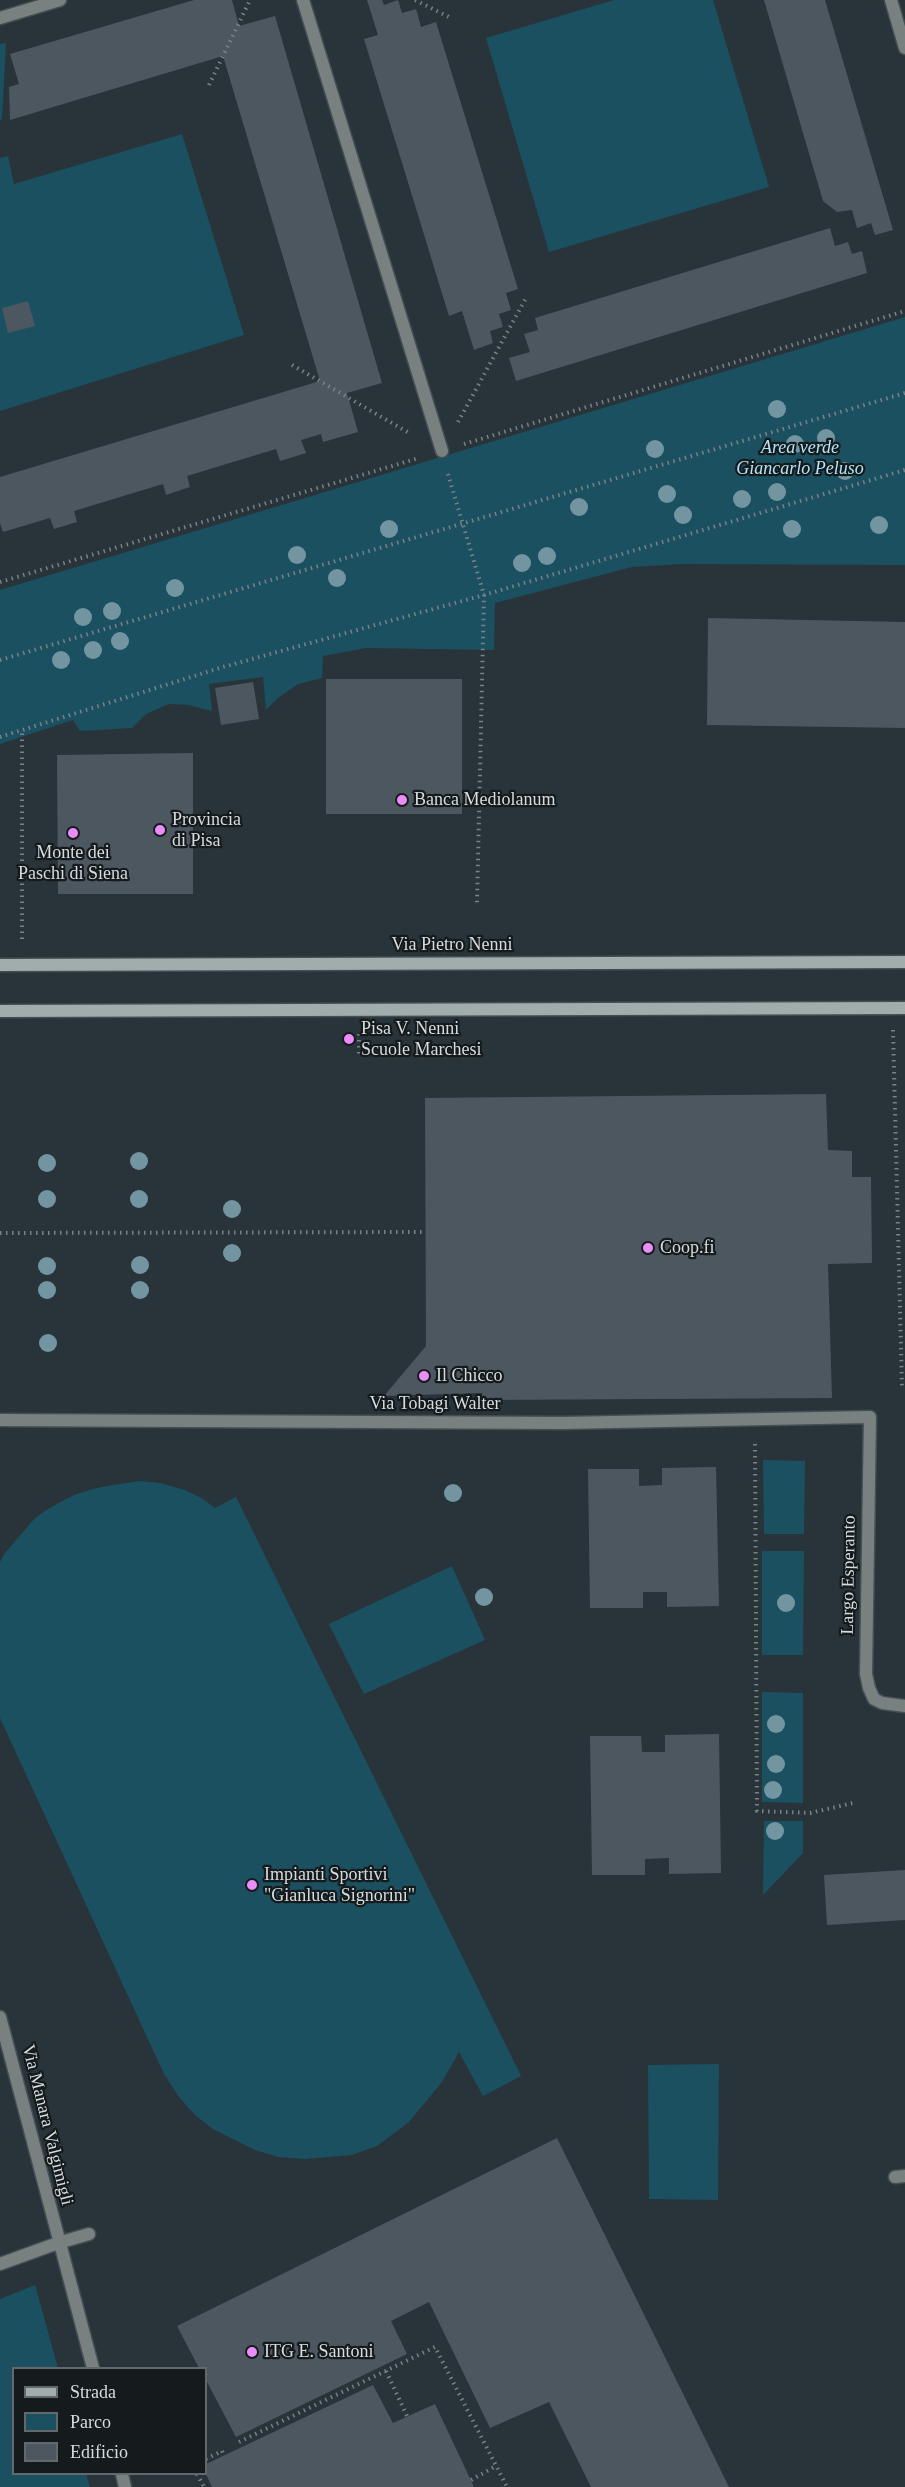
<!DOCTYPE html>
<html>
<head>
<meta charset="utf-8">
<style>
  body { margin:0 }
  #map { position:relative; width:905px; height:2487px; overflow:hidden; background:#283439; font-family:"Times New Roman",serif }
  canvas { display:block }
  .legend { position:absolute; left:12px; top:2367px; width:195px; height:108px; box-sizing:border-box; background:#151b1d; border:2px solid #62686b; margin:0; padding:8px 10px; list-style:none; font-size:18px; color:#d5dcdf }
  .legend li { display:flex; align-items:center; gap:12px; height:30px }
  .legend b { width:30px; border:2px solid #62686b }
</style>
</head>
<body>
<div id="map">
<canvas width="905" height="2487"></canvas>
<ul class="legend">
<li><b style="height:8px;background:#a1acad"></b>Strada</li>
<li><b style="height:16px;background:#1b5061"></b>Parco</li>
<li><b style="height:16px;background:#4d575f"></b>Edificio</li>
</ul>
</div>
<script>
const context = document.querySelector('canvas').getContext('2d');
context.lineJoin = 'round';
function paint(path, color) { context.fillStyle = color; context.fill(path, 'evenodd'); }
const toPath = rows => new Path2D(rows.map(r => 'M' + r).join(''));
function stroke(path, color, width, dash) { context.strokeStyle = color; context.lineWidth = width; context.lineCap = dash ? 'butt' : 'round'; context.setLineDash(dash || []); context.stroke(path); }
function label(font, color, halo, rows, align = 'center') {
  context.font = font + ' "Times New Roman",serif'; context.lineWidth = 4.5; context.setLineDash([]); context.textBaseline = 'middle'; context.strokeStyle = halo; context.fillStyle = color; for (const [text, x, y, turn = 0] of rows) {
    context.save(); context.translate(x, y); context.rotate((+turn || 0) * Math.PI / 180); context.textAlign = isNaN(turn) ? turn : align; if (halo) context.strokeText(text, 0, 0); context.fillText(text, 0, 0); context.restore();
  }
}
paint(toPath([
  [614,0,713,0,769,187,549,252,486,38],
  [6,43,2,119,0,120,0,44],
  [182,134,244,335,0,411,0,158,8,156,14,184],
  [905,317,905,565,682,564,632,567,495,603,494,650,366,648,323,656,322,678,298,684,279,697,266,710,263,677,209,684,212,711,188,705,169,704,146,714,132,728,80,731,73,720,0,744,0,590],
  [763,1460,805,1461,804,1534,764,1534],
  [139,1481,160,1483,185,1490,203,1499,215,1508,236,1497,521,2076,483,2096,459,2052,442,2082,409,2122,377,2146,352,2155,305,2159,278,2157,255,2150,213,2129,195,2115,179,2097,164,2074,0,1718,0,1562,5,1553,35,1518,51,1507,74,1495,96,1488],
  [762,1551,804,1551,803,1655,762,1655],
  [452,1566,485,1640,364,1694,329,1624],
  [762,1692,803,1693,803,1803,762,1802],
  [764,1821,803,1821,803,1853,763,1895],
  [719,2064,718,2200,649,2199,648,2065],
  [35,2285,58,2368,14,2368,14,2474,86,2474,90,2487,0,2487,0,2299]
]), '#1b5061');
paint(toPath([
  [194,0,232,0,239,26,275,16,382,383,347,393,358,432,323,442,321,434,301,440,306,453,280,461,276,449,187,476,190,487,166,495,163,484,74,511,77,522,54,529,50,518,3,532,0,523,0,477,320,381,223,56,10,120,9,87,19,84,10,54],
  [367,0,382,0,384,5,398,0,402,13,416,9,421,27,436,22,518,289,506,293,511,310,499,314,503,327,490,331,493,343,474,350,462,311,449,316,364,39,378,35],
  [764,0,825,0,893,230,875,235,871,223,857,228,852,210,837,212,823,201],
  [830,228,835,246,848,242,852,254,862,251,867,273,516,381,509,358,530,352,524,334,538,330,535,318],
  [28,301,35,326,8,333,2,308],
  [708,618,905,622,905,728,707,725],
  [326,679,462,679,462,814,326,814],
  [253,682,259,719,221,725,215,688],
  [193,753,193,894,58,894,57,755],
  [826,1094,828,1150,852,1151,852,1177,871,1177,872,1263,828,1264,832,1398,482,1400,482,1393,384,1396,426,1346,425,1098],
  [716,1467,719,1606,667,1607,667,1592,643,1592,643,1608,590,1608,588,1469,639,1469,639,1486,662,1485,662,1468],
  [719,1734,721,1873,669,1874,669,1858,645,1859,645,1875,592,1875,590,1736,641,1736,642,1752,665,1752,665,1735],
  [905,1870,905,1920,827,1925,824,1875],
  [557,2138,729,2487,591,2487,549,2402,490,2428,429,2302,391,2321,407,2354,236,2437,206,2380,206,2368,199,2368,177,2326],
  [373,2385,393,2423,435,2404,474,2487,212,2487,206,2474,206,2464]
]), '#4d575f');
const lane = toPath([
  [303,0,442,451],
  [0,18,60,0],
  [895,2177,905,2176],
  [58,2243,89,2234]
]);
const street = toPath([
  [891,0,905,48],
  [0,1420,562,1423,870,1417,866,1674,869,1688,874,1699,882,1703,905,1706],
  [0,2017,93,2368],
  [0,2264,58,2243],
  [122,2474,125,2487]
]);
const secondary = toPath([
  [0,965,905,962],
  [0,1011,905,1008]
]);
stroke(lane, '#444f54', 15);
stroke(street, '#444f54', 15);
stroke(secondary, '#444f54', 15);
stroke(toPath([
  [415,0,449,17],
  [209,85,250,0],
  [292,365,411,434],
  [458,422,526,298],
  [464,444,905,311],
  [448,474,484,595,477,903],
  [0,582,419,458],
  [0,660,905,393],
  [0,737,223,667,484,595,905,470],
  [22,939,22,730],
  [893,1030,902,1387],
  [359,1034,359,1056],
  [0,1233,424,1232],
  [755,1444,757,1811,810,1813,853,1803],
  [386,2371,407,2416],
  [239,2442,435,2347,507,2487],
  [206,2459,222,2451,224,2456],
  [197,2474,204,2487],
  [471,2480,496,2466]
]), '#798286', 4, [1.5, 4.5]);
stroke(lane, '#798080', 12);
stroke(street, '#798080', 12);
stroke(secondary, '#a1acad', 12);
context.fillStyle = '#7395a2';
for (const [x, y] of [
  [777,409],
  [826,438],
  [795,444],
  [655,449],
  [845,471],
  [777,492],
  [667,494],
  [742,499],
  [579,507],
  [683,515],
  [879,525],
  [389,529],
  [792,529],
  [297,555],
  [547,556],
  [522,563],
  [337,578],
  [175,588],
  [112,611],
  [83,617],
  [120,641],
  [93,650],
  [61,660],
  [139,1161],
  [47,1163],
  [47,1199],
  [139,1199],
  [232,1209],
  [232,1253],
  [140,1265],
  [47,1266],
  [47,1290],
  [140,1290],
  [48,1343],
  [453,1493],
  [484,1597],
  [786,1603],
  [776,1724],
  [776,1764],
  [773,1790],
  [775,1831]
]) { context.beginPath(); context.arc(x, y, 9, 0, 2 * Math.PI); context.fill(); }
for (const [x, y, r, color] of [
  [402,800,6,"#ec8cfa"],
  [160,830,6,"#ec8cfa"],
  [73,833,6,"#ec8cfa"],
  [349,1039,6,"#ec8cfa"],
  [648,1248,6,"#ec8cfa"],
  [424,1376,6,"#ec8cfa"],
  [252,1885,6,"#ec8cfa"],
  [252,2352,6,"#ec8cfa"]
]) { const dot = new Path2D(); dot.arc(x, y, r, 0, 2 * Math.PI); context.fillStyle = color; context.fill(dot); stroke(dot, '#151b1d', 2); }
label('italic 18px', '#b1e4f8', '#151b1d', [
  ["Area verde",800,448],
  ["Giancarlo Peluso",800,469]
]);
label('18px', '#d5dcdf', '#151b1d', [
  ["Banca Mediolanum",414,800],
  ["Provincia",172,820],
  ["di Pisa",172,841],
  ["Monte dei",73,853,"center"],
  ["Paschi di Siena",73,874,"center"],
  ["Pisa V. Nenni",361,1029],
  ["Scuole Marchesi",361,1050],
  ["Coop.fi",660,1248],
  ["Il Chicco",436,1376],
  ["Impianti Sportivi",264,1875],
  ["\"Gianluca Signorini\"",264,1896],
  ["ITG E. Santoni",264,2352]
], 'left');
label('18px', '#d5dcdf', '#151b1d', [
  ["Via Pietro Nenni",452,945],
  ["Via Tobagi Walter",435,1404],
  ["Largo Esperanto",849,1575,-89],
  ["Via Manara Valgimigli",47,2125,76]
]);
</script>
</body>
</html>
